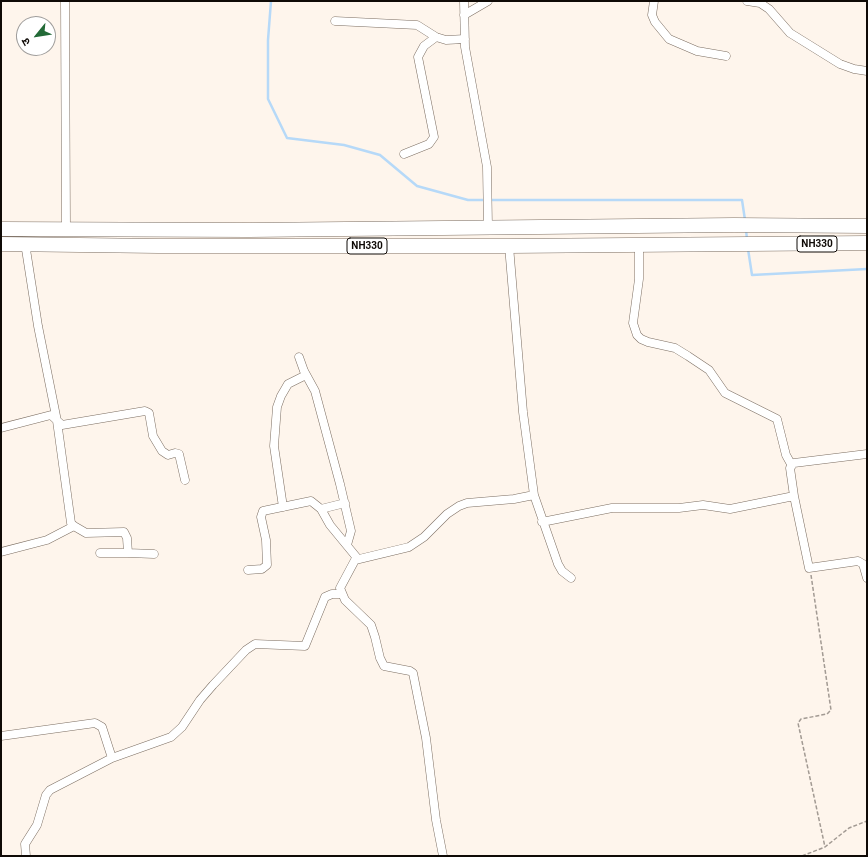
<!DOCTYPE html>
<html>
<head>
<meta charset="utf-8">
<style>
  body { margin:0 }
  #map { position:relative; width:868px; height:857px; overflow:hidden; background:#fef5ec; font-family:Roboto,"Noto Sans Devanagari",sans-serif }
  canvas { display:block }
  .frame { position:absolute; inset:0; border:2px solid #0f0a06; pointer-events:none }
  .north { position:absolute; left:16px; top:16px; width:40px; height:40px; box-sizing:border-box; background:#fff; border:1px solid #9f9d9b; border-radius:50%; rotate:240deg; font-size:11px; font-weight:700; line-height:16px; text-align:center; color:#0f0a06 }
  .north::after { content:''; display:block; margin:auto; width:14px; height:18px; background:#236a37; clip-path:polygon(50% 0,100% 100%,50% 72%,0 100%) }
</style>
</head>
<body>
<div id="map">
<canvas width="868" height="857"></canvas>
<div class="frame"></div>
<div class="north">उ</div>
</div>
<script>
const context = document.querySelector('canvas').getContext('2d');
context.lineJoin = 'round';
const toPath = rows => new Path2D(rows.map(r => 'M' + r).join(''));
function stroke(path, color, width, dash) { context.strokeStyle = color; context.lineWidth = width; context.lineCap = dash ? 'butt' : 'round'; context.setLineDash(dash || []); context.stroke(path); }
function label(font, color, halo, rows, align = 'center') {
  context.font = font + ' Roboto,sans-serif'; context.lineWidth = 3; context.setLineDash([]); context.textBaseline = 'middle'; context.strokeStyle = halo; context.fillStyle = color; for (const [text, x, y, turn = 0] of rows) {
    context.save(); context.translate(x, y); context.rotate((+turn || 0) * Math.PI / 180); context.textAlign = isNaN(turn) ? turn : align; if (halo) context.strokeText(text, 0, 0); context.fillText(text, 0, 0); context.restore();
  }
}
stroke(toPath([
  [271,1,268,40,268,99,287,138,344,145,380,155,417,186,468,200,742,200,745,220],
  [746,229,747,240],
  [748,249,752,275,867,269]
]), '#b6d9f8', 2.5);
const minor = toPath([
  [65,1,66,229],
  [464,1,465,47,487,167,488,227],
  [654,1,652,15,655,22,669,39,697,51,726,56],
  [747,1,760,3,769,9,790,33,840,64,854,69,867,71],
  [464,15,488,1],
  [335,21,417,25,436,37,446,40,465,39],
  [404,154,429,144,434,137,418,57,424,46,436,37],
  [25,243,38,326,57,421,71,523,74,526,86,533,124,532,127,538,128,553,154,554],
  [509,246,523,412,534,495,558,564,562,571,571,578],
  [639,246,639,279,633,323,637,335,641,339,648,342,675,348,688,356,709,370,725,393,777,419,786,455,791,464],
  [299,357,304,371,315,391,340,484,351,531,347,545],
  [1,428,51,415,62,425,145,411,149,413,153,436,162,451,168,455,175,453,179,454,185,480],
  [794,496,790,468,794,463,867,454],
  [283,507,274,446,277,407,281,396,288,384,306,375],
  [321,509,330,525,358,559],
  [542,522,612,508,679,508,703,505,730,509,794,496,809,568,858,561,863,564,867,578],
  [1,552,47,540,74,526],
  [100,553,128,553],
  [248,570,262,569,267,565,266,540,261,517,263,511,311,501,321,509,345,503],
  [1,736,95,723,102,727,112,758],
  [26,856,25,844,37,825,46,795,50,790,112,758,171,737,182,727,200,700,213,685,246,650,255,644,305,646,325,597,332,594,341,594],
  [443,856,436,820,426,738,413,673,410,671,384,666,380,658,375,637,371,625,345,600,340,588,355,560,409,547,424,537,447,514,459,506,467,503,514,499,534,495]
]);
const trunk = toPath([
  [1,229,249,230,734,225,867,226],
  [1,244,158,246,509,246,867,243]
]);
stroke(minor, '#7c6e62', 9);
stroke(trunk, '#7c6e62', 15);
stroke(toPath([
  [811,575,831,710,827,714,801,719,798,723,825,847],
  [802,856,825,847,849,828,867,821]
]), '#a29a93', 1.5, [4, 2]);
stroke(minor, '#fff', 8);
stroke(trunk, '#fff', 14);
for (const [x, y, w] of [
  [817,244,40],
  [367,246,40]
]) { const box = new Path2D(); box.roundRect(x - w / 2, y - 8, w, 16, 3); context.fillStyle = '#fff'; context.fill(box); stroke(box, '#0f0a06', 1); }
label('bold 10px', '#0f0a06', null, [
  ["NH330",817,244],
  ["NH330",367,246]
]);
</script>
</body>
</html>
